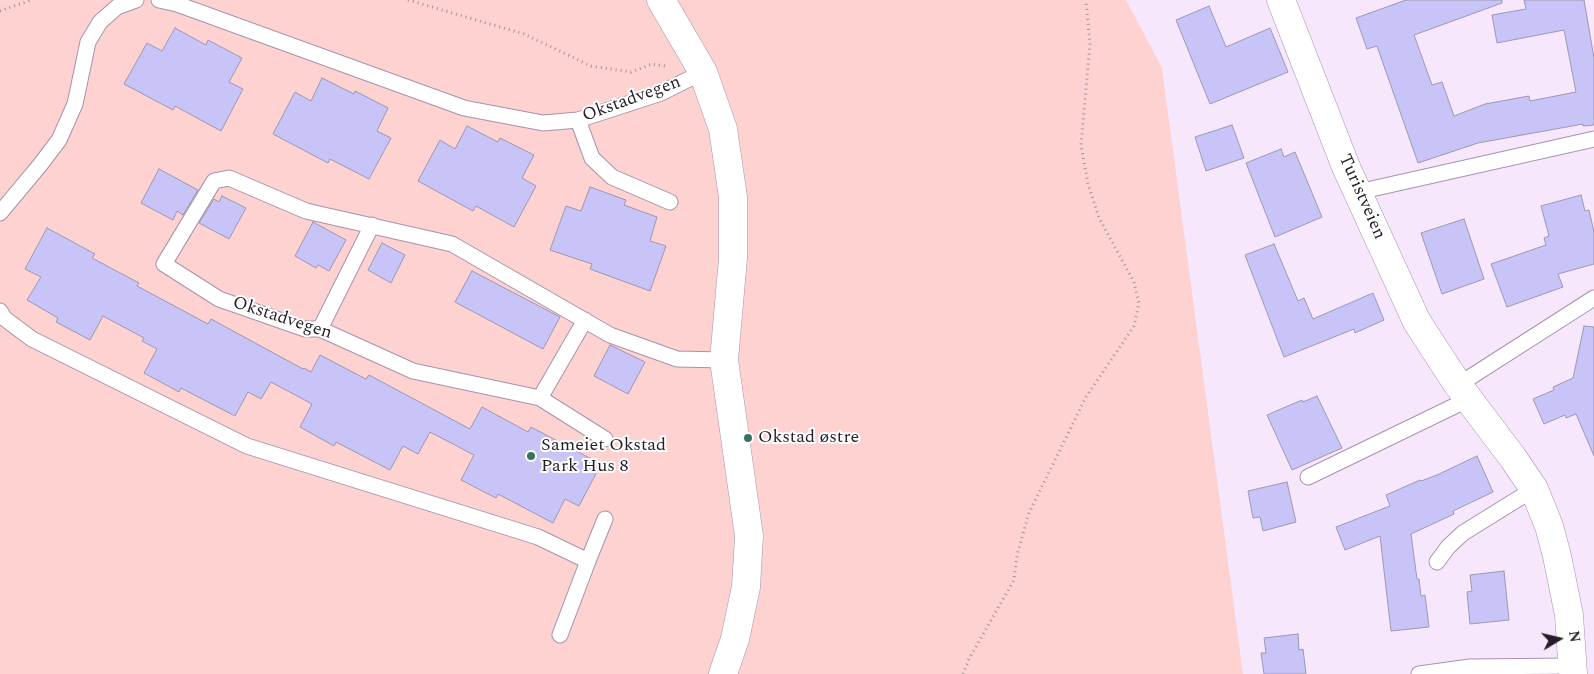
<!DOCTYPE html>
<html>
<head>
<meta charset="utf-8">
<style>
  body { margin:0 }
  #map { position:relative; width:1594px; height:674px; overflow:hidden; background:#f7e7fc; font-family:Spectral,serif }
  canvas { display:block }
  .north { position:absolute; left:1534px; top:614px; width:50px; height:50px; -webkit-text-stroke:4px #fff; paint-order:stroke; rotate:81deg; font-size:14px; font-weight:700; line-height:20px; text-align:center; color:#251e27 }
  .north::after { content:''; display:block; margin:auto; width:18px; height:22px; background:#251e27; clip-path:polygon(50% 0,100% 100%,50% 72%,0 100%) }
</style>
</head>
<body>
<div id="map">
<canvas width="1594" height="674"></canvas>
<div class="north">N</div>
</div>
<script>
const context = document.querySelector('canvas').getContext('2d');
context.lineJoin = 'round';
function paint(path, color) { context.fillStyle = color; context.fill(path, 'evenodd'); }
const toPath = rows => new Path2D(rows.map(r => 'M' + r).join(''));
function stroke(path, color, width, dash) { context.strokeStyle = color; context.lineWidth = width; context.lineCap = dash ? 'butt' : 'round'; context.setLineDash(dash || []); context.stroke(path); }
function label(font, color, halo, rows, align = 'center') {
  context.font = font + ' Spectral,serif'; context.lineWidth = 4; context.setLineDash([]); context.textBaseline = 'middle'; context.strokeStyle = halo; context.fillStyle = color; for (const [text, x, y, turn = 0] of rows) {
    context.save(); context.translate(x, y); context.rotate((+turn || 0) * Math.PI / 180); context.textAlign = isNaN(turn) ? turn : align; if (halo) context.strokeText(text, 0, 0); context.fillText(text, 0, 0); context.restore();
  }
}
paint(toPath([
  [0,0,1126,0,1162,68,1243,674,0,674]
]), '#fdd2d0');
const building = toPath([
  [1406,0,1502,0,1502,3,1414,35,1432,85,1442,82,1454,116,1485,104,1529,96,1530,101,1576,92,1564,30,1497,43,1492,15,1526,9,1524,0,1584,0,1594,58,1594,125,1583,126,1583,124,1478,143,1418,163,1377,46,1367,49,1356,18,1406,0],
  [1209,6,1226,47,1270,28,1288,72,1210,104,1176,20,1209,6],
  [175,28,206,45,208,40,242,58,229,82,243,89,221,131,175,106,173,110,124,84,147,43,162,51,175,28],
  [322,78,354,94,355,91,388,108,377,131,391,138,369,179,330,159,328,163,273,134,295,92,311,101,322,78],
  [1232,125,1244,158,1206,171,1195,137,1232,125],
  [467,126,498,142,500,138,534,155,522,178,536,186,514,227,476,206,473,211,418,181,440,140,455,149,467,126],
  [1281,149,1284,157,1295,152,1322,217,1275,237,1246,163,1281,149],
  [159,169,198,190,183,215,177,211,173,220,141,203,159,169],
  [590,187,626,200,624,205,657,217,650,241,666,246,650,291,590,269,592,264,550,250,566,206,581,211,590,187],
  [1581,195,1585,211,1589,210,1594,232,1594,264,1558,274,1563,287,1507,307,1491,264,1546,245,1544,238,1549,236,1541,206,1581,195],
  [222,196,246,208,229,239,199,223,214,199,219,202,222,196],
  [1464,219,1484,279,1442,294,1421,233,1464,219],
  [313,222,346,240,329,271,318,265,316,268,295,256,313,222],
  [47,228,95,254,92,258,139,283,137,286,208,324,211,319,303,369,304,368,311,372,320,355,366,379,369,375,470,429,482,407,528,432,531,427,601,464,579,506,565,499,553,523,498,494,496,498,461,480,474,455,430,432,418,454,403,446,390,470,336,442,334,446,300,427,312,404,271,382,261,399,248,392,235,416,181,388,179,392,144,373,157,349,142,341,144,338,103,316,90,340,56,322,58,318,27,300,41,277,25,269,47,228],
  [382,243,405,255,391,283,368,270,382,243],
  [1274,244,1298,301,1304,298,1313,319,1373,293,1384,320,1355,333,1354,329,1284,357,1245,255,1274,244],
  [472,271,560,317,543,349,455,302,472,271],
  [1584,326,1594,327,1594,456,1576,414,1566,418,1565,415,1544,424,1533,399,1554,390,1553,387,1573,378,1584,326],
  [610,345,645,362,628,394,594,376,610,345],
  [1317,396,1342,448,1292,470,1267,415,1302,400,1303,402,1317,396],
  [1477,456,1493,492,1453,511,1454,514,1411,534,1417,579,1419,579,1421,596,1425,595,1429,627,1391,631,1380,536,1345,550,1336,527,1390,506,1386,495,1420,480,1421,481,1437,475,1477,456],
  [1287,482,1296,522,1263,531,1260,517,1253,518,1248,491,1287,482],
  [1504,571,1509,620,1470,624,1467,592,1472,591,1470,575,1504,571],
  [1298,634,1299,650,1303,649,1306,674,1264,674,1261,653,1266,653,1264,638,1298,634]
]);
paint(building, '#c8c4f7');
stroke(building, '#9a98b5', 1);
const service = toPath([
  [159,0,177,4,464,108,543,123,578,120,661,93,703,72],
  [578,120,592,158,612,177,670,202],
  [1358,192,1594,139],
  [0,213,40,165,59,140,75,104,88,42,100,22,117,7,136,0],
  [0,311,4,318,32,339,247,446,538,537,588,561,560,635],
  [320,329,372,225],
  [1458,385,1594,298],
  [540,398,585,320],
  [605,439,540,398,413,371,320,329,305,329,219,299,164,264,214,181,229,178,306,211,452,244,610,335,677,359,724,360],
  [1308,477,1469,399],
  [588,561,605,519],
  [1437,562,1448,547,1463,533,1534,489],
  [1419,674,1470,667,1572,666]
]);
const minor = toPath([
  [1281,0,1346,167,1417,322,1458,385,1513,458,1534,489,1549,526,1557,556,1569,615,1573,674]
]);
const tertiary = toPath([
  [661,0,703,72,723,129,733,197,733,258,724,360,749,536,746,587,735,639,723,674]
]);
stroke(service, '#a693ab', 17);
stroke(minor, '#a693ab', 29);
stroke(tertiary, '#a693ab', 29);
stroke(toPath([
  [408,0,524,34,591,66,631,72,652,64,665,66],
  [0,11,31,0],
  [963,674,969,659,1014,580,1017,555,1029,513,1086,397,1134,326,1139,303,1134,282,1099,218,1088,184,1081,145,1090,44,1086,0]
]), '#a094a4', 3, [1, 4]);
stroke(service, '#fff', 15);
stroke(minor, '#fff', 28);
stroke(tertiary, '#fff', 28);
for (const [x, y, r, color] of [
  [748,438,5,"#39735d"],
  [531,456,5,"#39735d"]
]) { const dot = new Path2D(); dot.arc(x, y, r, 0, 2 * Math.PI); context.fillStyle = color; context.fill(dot); stroke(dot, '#fff', 2); }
label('18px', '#251e27', '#fff', [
  ["Okstadvegen",632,100,-20],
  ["Turistveien",1361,197,66],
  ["Okstadvegen",282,319,18]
]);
label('18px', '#251e27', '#fff', [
  ["Okstad østre",758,438],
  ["Sameiet Okstad",541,446],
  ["Park Hus 8",541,467]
], 'left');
</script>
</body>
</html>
